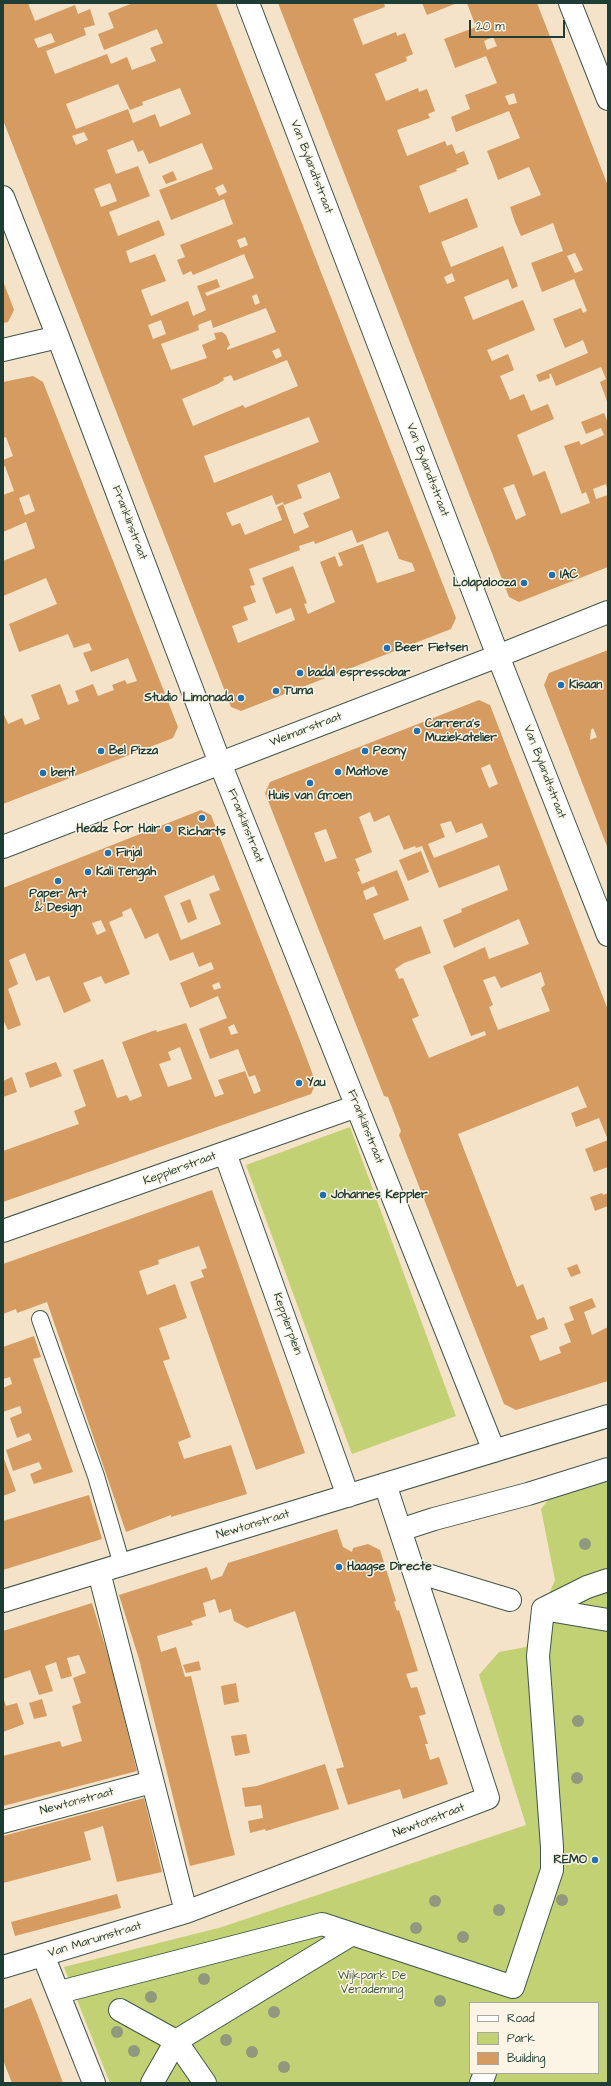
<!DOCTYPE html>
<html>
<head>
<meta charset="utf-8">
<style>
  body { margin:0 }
  #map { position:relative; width:611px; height:2086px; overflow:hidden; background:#f4e3c8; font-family:"Architects Daughter",sans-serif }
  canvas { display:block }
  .frame { position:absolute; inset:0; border:4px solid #1f3d34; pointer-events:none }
  .legend { position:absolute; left:469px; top:2002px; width:130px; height:72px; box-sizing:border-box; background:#fcf5e5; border:1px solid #a4ab9e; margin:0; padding:5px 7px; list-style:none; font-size:12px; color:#1f3d34 }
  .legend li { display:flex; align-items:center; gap:8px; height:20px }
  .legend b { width:20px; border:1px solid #a4ab9e }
  .scale { position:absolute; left:469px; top:20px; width:96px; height:18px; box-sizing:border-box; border:2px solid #1f3d34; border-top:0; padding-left:5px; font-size:12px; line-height:14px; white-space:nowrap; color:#1f3d34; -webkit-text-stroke:3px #fcf5e5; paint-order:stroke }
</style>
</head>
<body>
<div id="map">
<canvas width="611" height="2086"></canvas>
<div class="frame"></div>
<ul class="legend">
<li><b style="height:5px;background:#fff"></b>Road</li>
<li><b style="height:11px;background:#c1d173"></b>Park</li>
<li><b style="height:11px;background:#d59b61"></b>Building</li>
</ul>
<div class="scale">20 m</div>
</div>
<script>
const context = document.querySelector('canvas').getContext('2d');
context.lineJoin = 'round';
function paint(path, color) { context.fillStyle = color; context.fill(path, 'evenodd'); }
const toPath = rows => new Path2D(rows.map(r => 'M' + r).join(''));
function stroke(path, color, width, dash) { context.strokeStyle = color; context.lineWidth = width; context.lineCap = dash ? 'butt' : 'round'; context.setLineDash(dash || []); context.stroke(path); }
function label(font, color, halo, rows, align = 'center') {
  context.font = font + ' "Architects Daughter",sans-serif'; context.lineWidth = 3; context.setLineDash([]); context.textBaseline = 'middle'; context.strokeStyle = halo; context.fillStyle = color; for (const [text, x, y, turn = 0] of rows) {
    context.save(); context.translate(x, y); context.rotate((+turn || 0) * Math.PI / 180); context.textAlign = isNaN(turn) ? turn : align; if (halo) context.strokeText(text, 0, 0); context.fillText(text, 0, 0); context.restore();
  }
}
paint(toPath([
  [350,1127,456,1416,352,1454,246,1165],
  [608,1482,608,2083,110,2083,64,1967,222,1927,526,1825,479,1675,499,1652,526,1647,555,1580,541,1509,548,1500],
  [470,2003,598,2003,598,2073,470,2073]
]), '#c1d173');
paint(toPath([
  [3,3,28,3,35,21,75,5,78,14,90,9,95,25,84,28,86,35,46,51,55,74,107,54,111,64,127,57,132,70,156,61,150,48,163,43,157,29,104,50,98,34,114,28,108,13,133,3,216,3,456,618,451,629,241,711,231,707,3,120],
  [51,33,55,42,38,48,34,39],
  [118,84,130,110,143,105,142,102,180,88,191,114,160,127,155,114,133,123,128,109,76,129,66,104],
  [84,132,88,140,76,145,72,136],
  [133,140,138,152,143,150,149,164,202,143,213,169,159,190,166,207,171,220,224,199,233,224,180,245,185,257,177,260,183,275,191,271,193,275,244,254,254,278,207,296,205,293,220,287,217,279,197,286,206,310,193,316,188,301,151,316,141,290,166,281,155,254,130,263,126,251,165,235,159,220,118,236,109,212,150,196,138,166,116,174,107,150],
  [110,183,117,201,101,207,94,189],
  [223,184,227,192,219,196,215,188],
  [245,237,248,245,240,248,237,240],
  [257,294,260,303,255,305,252,296],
  [266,308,276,332,227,350,227,348,230,345,226,335,222,332,214,333,216,339,202,345,207,358,171,370,161,344,199,330,198,325,211,320,213,328],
  [161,320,166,334,153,339,148,325],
  [279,348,282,356,276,359,272,351],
  [287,360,298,386,245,408,243,405,193,426,182,399,218,384,224,380,223,378,231,375,234,381],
  [309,417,319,442,214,483,204,456],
  [330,472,340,498,303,513,309,527,294,534,283,504,277,507,282,520,245,535,240,523,232,526,226,513,272,495,276,505,283,502,284,505,302,498,297,485],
  [352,530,357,543,388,531,399,559,412,563,415,571,377,583,363,544,338,553,343,565,339,567,335,556,320,562,335,602,308,614,304,604,307,603,293,566,262,578,276,614,291,608,295,620,238,643,232,626,248,620,243,607,256,602,250,586,255,585,249,569,300,550,299,546,314,541,315,544],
  [278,3,384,3,385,7,353,19,363,45,396,32,397,36,405,33,413,54,406,57,407,61,375,74,386,101,418,88,419,92,427,89,435,111,428,114,430,118,397,130,407,156,445,141,447,146,452,144,456,154,464,151,469,164,456,169,457,171,419,186,429,213,467,198,478,227,441,242,451,267,503,246,518,286,512,289,508,279,464,297,473,320,523,300,535,330,487,350,492,361,508,354,514,370,500,376,510,400,524,394,531,411,548,404,554,419,517,435,533,476,545,471,561,514,590,503,586,492,582,494,564,446,579,441,581,445,604,435,601,428,586,434,581,422,604,413,608,423,608,492,606,484,593,489,596,499,608,495,608,567,519,602,509,597],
  [452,273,455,281,447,284,444,277],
  [514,484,526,515,516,520,503,488],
  [422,3,457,3,427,15],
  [467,3,537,3,608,186,608,404,600,382,606,379,601,367,556,386,551,374,549,374,550,378,539,382,536,375,588,353,583,340,565,348,553,319,581,308,583,313,587,311,574,279,542,292,531,263,563,251,553,223,521,236,515,222,510,207,541,195,529,167,498,180,493,166,487,151,520,138,509,111,456,132,451,117,470,109,465,95,497,83,486,56,455,68,450,54,444,39,476,27],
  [493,37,497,46,487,50,484,41],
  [514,93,517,103,509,105,505,96],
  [575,253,583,270,575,273,567,256],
  [173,171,177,180,166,184,162,176],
  [3,281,14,310,8,322,3,323],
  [33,376,43,382,178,727,173,738,3,804,3,712,8,724,22,718,25,725,40,719,31,695,60,684,68,705,79,701,75,691,93,684,98,696,114,690,112,685,125,680,127,684,137,681,128,658,91,672,83,653,92,650,89,643,74,648,68,634,19,652,9,624,57,604,46,578,3,596,3,561,35,548,26,522,3,532,3,495,14,491,5,466,3,467,3,460,13,456,6,437,3,438,3,382],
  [29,494,35,511,25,515,19,498],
  [608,650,608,849,544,685,549,673],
  [593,728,597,737,590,740,591,730],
  [479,700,490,705,608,1010,608,1167,594,1172,585,1149,608,1140,599,1118,576,1127,571,1113,587,1107,578,1086,458,1134,517,1287,523,1284,537,1320,544,1317,548,1329,530,1336,540,1361,561,1353,559,1347,571,1342,564,1324,574,1320,569,1307,592,1298,596,1307,584,1312,592,1335,608,1327,608,1381,516,1410,504,1404,399,1135,401,1131,388,1097,384,1096,265,793,270,782],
  [490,764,498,784,489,788,481,768],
  [370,812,374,822,389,815,404,850,415,846,416,848,422,846,439,888,499,865,508,890,461,909,462,912,443,920,454,948,519,919,529,944,489,959,485,947,443,966,471,1036,485,1031,486,1035,429,1058,412,1019,419,1016,403,978,399,979,395,969,404,963,431,953,421,926,384,940,373,914,409,900,397,870,362,884,357,872,360,871,355,859,372,852,359,817],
  [451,821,456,833,482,823,488,837,434,858,428,844,445,837,440,824],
  [326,829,337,858,325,862,314,833],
  [374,886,378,895,366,900,363,891],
  [541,972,545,985,541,988,550,1011,498,1030,489,1007,493,1005,483,980,495,976,501,988],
  [201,810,211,815,299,1038,316,1083,311,1094,3,1202,3,1151,79,1124,74,1111,86,1106,73,1070,103,1059,117,1098,127,1095,130,1101,142,1096,122,1042,156,1030,157,1032,186,1023,215,1097,224,1094,218,1080,245,1071,254,1094,261,1091,255,1075,249,1077,238,1049,210,1059,199,1029,227,1018,218,996,190,1008,180,983,214,969,211,962,199,967,193,952,170,961,158,933,145,939,131,908,122,912,123,916,109,922,130,974,105,984,101,976,83,983,91,1001,64,1013,49,976,36,981,25,953,9,960,18,984,8,989,21,1025,8,1030,3,1020,3,888],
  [214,875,220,890,209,894,221,924,181,940,164,896],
  [101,920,106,931,97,935,92,923],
  [219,982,221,988,214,990,212,985],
  [234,1024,238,1033,231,1035,228,1027],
  [180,1047,192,1079,168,1087,159,1064,171,1060,168,1052],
  [421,851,429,872,408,881,399,860],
  [190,899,197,919,188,923,180,903],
  [56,1062,62,1076,30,1088,25,1073],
  [12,1077,17,1092,3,1097,3,1081],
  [212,1190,305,1453,256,1470,190,1282,204,1277,201,1270,207,1268,199,1246,158,1260,159,1264,139,1271,147,1295,175,1284,187,1318,159,1328,170,1359,163,1361,191,1437,178,1442,184,1459,231,1445,247,1494,171,1517,171,1515,126,1532,47,1302,17,1313,16,1309,3,1314,3,1264],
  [602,1193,603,1195,608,1193,608,1206,595,1211,590,1197],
  [577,1264,581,1273,571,1277,567,1268],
  [34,1336,41,1357,33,1359,73,1472,34,1484,30,1474,42,1469,39,1462,13,1471,6,1450,32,1440,29,1433,17,1438,10,1418,22,1413,20,1406,3,1412,3,1388,12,1384,10,1377,3,1379,3,1347],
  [3,1456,16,1491,3,1496],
  [89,1495,102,1539,3,1570,3,1521],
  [337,1529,343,1547,352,1552,353,1548,368,1544,380,1550,396,1601,394,1602,397,1611,399,1610,418,1671,406,1674,411,1688,417,1687,426,1714,419,1716,428,1744,425,1744,430,1760,439,1757,448,1784,403,1799,400,1789,348,1805,336,1769,344,1767,295,1611,247,1628,234,1621,231,1609,219,1613,215,1599,203,1603,206,1616,191,1621,193,1625,157,1636,161,1652,176,1647,185,1677,191,1676,235,1855,190,1866,139,1659,119,1595,207,1567,211,1580,222,1576,228,1563],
  [92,1603,112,1668,137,1771,3,1806,3,1756,60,1741,62,1747,82,1741,72,1706,81,1703,73,1678,86,1673,79,1655,67,1658,72,1676,61,1679,56,1662,45,1666,53,1691,39,1695,30,1670,3,1679,3,1631],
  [199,1661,201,1670,186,1673,183,1665],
  [236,1683,239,1702,224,1705,221,1686],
  [3,1697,6,1706,17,1703,24,1724,3,1732],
  [42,1699,47,1716,34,1719,29,1703],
  [246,1734,250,1753,235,1756,231,1736],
  [325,1764,339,1809,266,1831,265,1829,250,1833,248,1821,263,1818,261,1805,245,1807,242,1788,257,1786],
  [144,1798,162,1872,117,1882,103,1826,84,1832,91,1860,3,1883,3,1836],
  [117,1894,121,1908,15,1936,11,1922],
  [31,1998,40,2021,63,2083,12,2083,3,2060,3,2009]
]), '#d59b61');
const lane = toPath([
  [40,1319,96,1476,122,1565]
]);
const street = toPath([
  [248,3,498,656,608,935],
  [570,3,608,99],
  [3,197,58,337,220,763,494,1451],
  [3,350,58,337],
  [3,847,498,656,608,612],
  [225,1153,348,1496],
  [3,1231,357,1106],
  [400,1530,434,1519,528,1494,608,1469],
  [414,1571,510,1600],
  [99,1572,186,1912],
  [3,1601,608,1416],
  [543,1609,587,1587,608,1580],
  [3,1822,152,1782],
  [43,1955,94,2083],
  [3,1967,186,1912,488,1798,385,1484],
  [60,1992,322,1924,513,1987,552,1870,552,1847,538,1656,543,1609,608,1620],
  [120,2010,176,2041,152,2083],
  [205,2083,176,2041,352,1934],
  [481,2083,485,2073]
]);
stroke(lane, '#3f564a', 18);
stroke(street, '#3f564a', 24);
stroke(lane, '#fff', 16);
stroke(street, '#fff', 22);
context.fillStyle = '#90987e';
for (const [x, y] of [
  [585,1544],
  [578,1721],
  [577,1778],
  [562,1900],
  [435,1901],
  [499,1910],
  [416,1928],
  [463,1937],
  [204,1979],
  [151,1997],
  [440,2001],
  [274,2012],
  [117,2032],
  [226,2040],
  [134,2051],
  [252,2052],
  [284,2067]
]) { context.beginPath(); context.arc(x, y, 6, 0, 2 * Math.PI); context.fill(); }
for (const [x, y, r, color] of [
  [552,575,4,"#1f6fb2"],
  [524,583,4,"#1f6fb2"],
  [387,648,4,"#1f6fb2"],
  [300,673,4,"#1f6fb2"],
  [561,685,4,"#1f6fb2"],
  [276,691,4,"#1f6fb2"],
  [241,698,4,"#1f6fb2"],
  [417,731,4,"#1f6fb2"],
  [101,751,4,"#1f6fb2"],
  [365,751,4,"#1f6fb2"],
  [338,772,4,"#1f6fb2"],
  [43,773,4,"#1f6fb2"],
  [310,783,4,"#1f6fb2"],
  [202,818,4,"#1f6fb2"],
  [168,829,4,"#1f6fb2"],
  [108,853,4,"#1f6fb2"],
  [88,872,4,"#1f6fb2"],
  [58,881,4,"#1f6fb2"],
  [299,1083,4,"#1f6fb2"],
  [323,1195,4,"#1f6fb2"],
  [339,1567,4,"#1f6fb2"],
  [595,1860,4,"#1f6fb2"]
]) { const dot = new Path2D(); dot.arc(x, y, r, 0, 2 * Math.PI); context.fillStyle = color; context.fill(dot); stroke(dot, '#fcf5e5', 1.5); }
label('12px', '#1f3d34', '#fcf5e5', [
  ["Van Bylandtstraat",311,167,69],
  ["Van Bylandtstraat",427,470,69],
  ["Franklinstraat",129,523,69],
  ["Weimarstraat",306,730,-21],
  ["Van Bylandtstraat",544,772,69],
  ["Franklinstraat",245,826,68],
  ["Franklinstraat",365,1127,68],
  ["Kepplerstraat",180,1169,-20],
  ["Kepplerplein",287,1324,70],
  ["Newtonstraat",253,1525,-17],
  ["Newtonstraat",77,1802,-15],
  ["Newtonstraat",429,1821,-21],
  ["Van Marumstraat",95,1940,-17]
]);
label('bold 12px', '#1f3d34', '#fcf5e5', [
  ["IAC",560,575],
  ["Lolapalooza",516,583,"right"],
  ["Beer Fietsen",395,648],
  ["badal espressobar",308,673],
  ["Kisaan",569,685],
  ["Tuma",284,691],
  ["Studio Limonada",233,698,"right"],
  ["Carrera's",425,724],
  ["Muziekatelier",425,738],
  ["Bel Pizza",109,751],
  ["Peony",373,751],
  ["Matlove",346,772],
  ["bent",51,773],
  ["Huis van Groen",310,796,"center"],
  ["Headz for Hair",160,829,"right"],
  ["Richarts",202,832,"center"],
  ["Finjal",116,853],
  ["Kali Tengah",96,872],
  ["Paper Art",58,894,"center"],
  ["& Design",58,908,"center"],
  ["Yau",307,1083],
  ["Johannes Keppler",331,1195],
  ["Haagse Directe",347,1567],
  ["REMO",587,1860,"right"]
], 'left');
label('12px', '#3f5b41', '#fcf5e5', [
  ["Wijkpark De",372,1976],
  ["Verademing",372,1990]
]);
</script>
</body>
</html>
